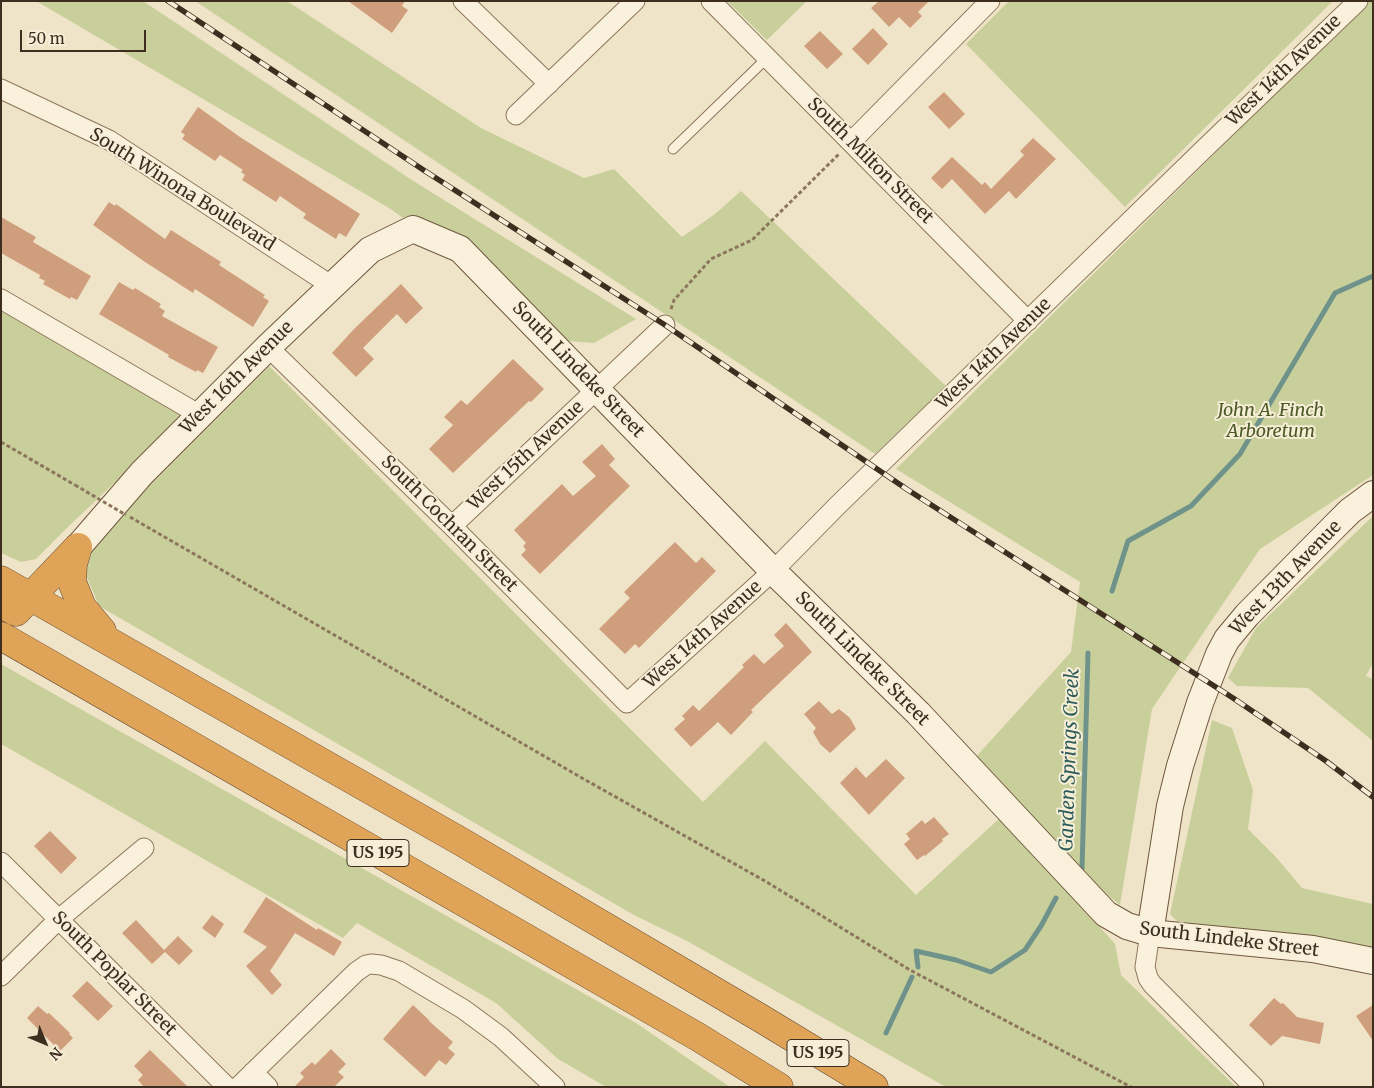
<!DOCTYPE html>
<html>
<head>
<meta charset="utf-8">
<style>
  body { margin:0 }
  #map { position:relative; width:1374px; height:1088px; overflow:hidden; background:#f0e4c8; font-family:Merriweather,serif }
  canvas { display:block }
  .frame { position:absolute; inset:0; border:2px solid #3d2e20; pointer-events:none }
  .north { position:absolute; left:20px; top:1018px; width:50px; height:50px; -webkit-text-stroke:4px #f7eed8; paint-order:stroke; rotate:135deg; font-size:14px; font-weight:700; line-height:20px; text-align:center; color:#3d2e20 }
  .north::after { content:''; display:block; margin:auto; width:18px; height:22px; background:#3d2e20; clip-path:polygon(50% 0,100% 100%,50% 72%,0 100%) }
  .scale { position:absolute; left:20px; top:30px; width:126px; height:22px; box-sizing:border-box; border:2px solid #3d2e20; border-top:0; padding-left:6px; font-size:15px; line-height:18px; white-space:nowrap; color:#3d2e20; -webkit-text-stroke:4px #f7eed8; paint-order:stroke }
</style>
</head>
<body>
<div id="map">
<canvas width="1374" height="1088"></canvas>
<div class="frame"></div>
<div class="north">N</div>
<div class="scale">50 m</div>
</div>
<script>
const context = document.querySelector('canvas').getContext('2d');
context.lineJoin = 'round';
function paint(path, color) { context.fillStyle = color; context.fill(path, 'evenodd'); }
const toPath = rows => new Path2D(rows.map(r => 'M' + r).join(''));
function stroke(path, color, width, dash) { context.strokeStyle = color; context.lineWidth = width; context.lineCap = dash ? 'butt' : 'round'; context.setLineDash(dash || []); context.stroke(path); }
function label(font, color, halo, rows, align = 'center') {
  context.font = font + ' Merriweather,serif'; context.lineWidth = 4; context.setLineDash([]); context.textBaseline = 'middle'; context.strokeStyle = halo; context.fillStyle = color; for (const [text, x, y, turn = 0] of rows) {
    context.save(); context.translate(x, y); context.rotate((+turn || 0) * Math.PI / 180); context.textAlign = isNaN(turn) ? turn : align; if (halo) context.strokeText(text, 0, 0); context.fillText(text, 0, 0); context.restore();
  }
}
paint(toPath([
  [36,1,143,1,415,182,636,319,594,343,568,341,478,250,411,215,403,218,389,208],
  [195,1,287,1,481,128,584,178,614,169,682,237,715,214,741,191,946,386,875,454],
  [727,1,807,1,767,40],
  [1009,1,1333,1,1125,207,966,44],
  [1369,1,1373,1,1373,475,1260,549,1152,709,1120,905,1050,850,974,759,1071,652,1080,582,896,469],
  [1,307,187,414,71,524,36,559,21,562,1,553],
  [269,366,703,802,765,741,916,895,1002,816,1115,944,1121,975,1236,1087,946,1087,687,941,634,915,99,606,84,570,91,546,143,490],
  [1373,516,1373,663,1366,676,1373,679,1373,741,1308,688,1237,686,1228,678,1256,628],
  [1,664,636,1023,730,1087,606,1087,558,1059,496,1003,357,923,343,938,1,744],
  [1212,720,1232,728,1253,790,1248,829,1275,856,1302,888,1373,904,1373,947,1177,921,1170,914]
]), '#c9cf9b');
stroke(toPath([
  [1112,591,1128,541,1191,506,1240,454,1335,293,1373,276],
  [1082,869,1088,653],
  [918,967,916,951,956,960,991,972,1025,950,1041,926,1056,898],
  [886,1033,912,977]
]), '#6f938a', 5);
paint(toPath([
  [348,1,405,1,402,6,408,10,392,33],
  [879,1,929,1,918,12,922,16,910,28,899,17,889,27,871,8],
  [873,28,888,44,868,65,852,49],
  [820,31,843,54,827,69,804,46],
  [944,92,965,114,949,129,928,107],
  [198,107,240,137,360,214,346,237,339,233,336,239,303,218,306,214,280,196,276,202,242,180,245,175,241,172,243,170,220,155,215,161,182,139,185,135,181,132],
  [1033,138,1056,159,1016,199,1009,191,985,214,952,179,942,189,931,178,952,157,982,185,985,182,991,189,1024,155,1020,151],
  [109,202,115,206,116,204,165,239,171,230,221,262,219,265,265,295,263,297,269,301,253,327,195,289,193,293,145,262,93,225],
  [1,217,36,237,33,242,91,276,77,300,71,297,70,299,43,284,45,281,39,278,40,275,1,253],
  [119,282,133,290,135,288,161,304,159,307,165,311,162,316,218,347,203,373,197,370,196,372,168,357,169,355,99,314],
  [401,284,423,308,406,324,397,314,363,348,374,359,356,377,332,353,354,329],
  [513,359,544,389,531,402,529,401,453,473,429,449,453,425,444,417,461,400,467,405],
  [602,444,615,459,609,465,630,486,540,574,521,555,526,550,523,546,526,543,514,530,562,484,573,496,596,476,582,462],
  [675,542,696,563,702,557,716,571,639,648,635,644,625,654,599,629,630,598,624,592],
  [786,623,812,652,751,710,753,712,731,735,718,722,691,747,674,729,685,719,682,716,693,705,699,711,744,667,742,665,754,654,764,664,784,646,774,635],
  [819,701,832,714,839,709,850,718,856,729,830,753,820,744,813,732,816,728,804,714],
  [886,759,905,778,869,815,840,783,856,767,866,778],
  [934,817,949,834,942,839,943,841,925,856,924,855,917,860,904,844,910,839,906,834,922,820,925,824],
  [50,831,77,858,61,874,34,846],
  [266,897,317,930,318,928,342,942,334,956,295,933,270,971,282,985,272,995,246,966,267,947,243,932],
  [212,915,224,924,215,938,202,928],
  [136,920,164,950,178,936,193,951,179,965,165,952,152,964,122,933],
  [87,981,113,1006,98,1021,72,996],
  [1274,998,1281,1004,1283,1003,1297,1017,1324,1023,1320,1044,1282,1036,1271,1046,1249,1025],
  [413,1005,429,1020,429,1021,453,1042,448,1048,455,1054,446,1065,439,1060,425,1077,383,1039],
  [1373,1005,1373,1041,1356,1016],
  [38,1006,47,1014,49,1013,70,1033,69,1034,73,1038,60,1051,27,1018],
  [331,1049,346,1064,338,1072,344,1077,334,1087,294,1087,304,1077,300,1073,312,1062,315,1065],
  [150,1050,188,1087,144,1087,138,1080,143,1075,134,1066]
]), '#cf9f7d');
const lane = toPath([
  [673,149,767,58]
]);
const street = toPath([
  [463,1,549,84],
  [711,1,1028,321],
  [1,89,109,140,332,286],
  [516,115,635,1],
  [851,142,990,1],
  [1,299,200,415],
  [268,347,452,526,627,703,773,571,838,505,1203,150,1358,1],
  [452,526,665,325],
  [1,862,227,1087],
  [1150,933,1145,967,1148,978,1152,984,1254,1087],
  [1,976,59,919,144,848],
  [253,1072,268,1087],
  [238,1087,356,972,366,965,371,964,381,965,399,971,463,1009,501,1037,555,1087]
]);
const secondary = toPath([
  [78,547,142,473,268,347,370,250,413,229,460,249,773,571,918,713,1106,914,1127,926,1150,933,1313,949,1373,961],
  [1150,933,1170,806,1180,766,1200,703,1219,654,1227,639,1247,615,1333,528,1350,511,1373,494]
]);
const highway = toPath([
  [78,547,73,564,72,582,82,607,102,631],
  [1,580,460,841,762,1019,874,1087],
  [1,604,16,612,78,547],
  [1,636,698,1037,779,1087]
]);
stroke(lane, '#8d765c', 11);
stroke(street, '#8d765c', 21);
stroke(secondary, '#6f573f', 28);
stroke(highway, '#5b4430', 29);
stroke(toPath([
  [671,309,674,300,711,259,752,240,840,153],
  [1,442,75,485],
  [130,517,582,778,765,881,910,970,1131,1087]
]), '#8d765c', 3, [4, 2.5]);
stroke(lane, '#faf1dc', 9);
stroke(street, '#faf1dc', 19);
stroke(secondary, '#faf1dc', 26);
stroke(highway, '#e0a458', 28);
const rail = toPath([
  [168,1,425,171,665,325,908,490,1233,698,1326,761,1373,797]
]);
stroke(rail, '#3d2e20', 5.5);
stroke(rail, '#f7eed8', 4, [11]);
stroke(toPath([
  [75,485,126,515]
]), '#8d765c', 3, [4, 2.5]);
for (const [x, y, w] of [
  [378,853,62],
  [818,1053,62]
]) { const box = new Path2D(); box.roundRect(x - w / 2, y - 13.5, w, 27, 4); context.fillStyle = '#f7eed8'; context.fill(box); stroke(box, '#3d2e20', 1); }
label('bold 16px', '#3d2e20', null, [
  ["US 195",378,853],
  ["US 195",818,1053]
]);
label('18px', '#3d2e20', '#f7eed8', [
  ["West 14th Avenue",1284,71,-44],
  ["South Milton Street",870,161,45],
  ["South Winona Boulevard",182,190,32],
  ["West 14th Avenue",994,354,-44],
  ["South Lindeke Street",578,370,46],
  ["West 16th Avenue",237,378,-45],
  ["West 15th Avenue",526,456,-43],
  ["South Cochran Street",449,524,45],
  ["West 13th Avenue",1286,578,-46],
  ["West 14th Avenue",703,635,-42],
  ["South Lindeke Street",862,659,45],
  ["South Lindeke Street",1229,940,7],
  ["South Poplar Street",114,974,45]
]);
label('italic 18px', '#4d5a26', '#f7eed8', [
  ["John A. Finch",1271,411],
  ["Arboretum",1271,432]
]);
label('italic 19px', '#2f5d5a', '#f7eed8', [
  ["Garden Springs Creek",1070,760,-88]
]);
</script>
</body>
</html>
